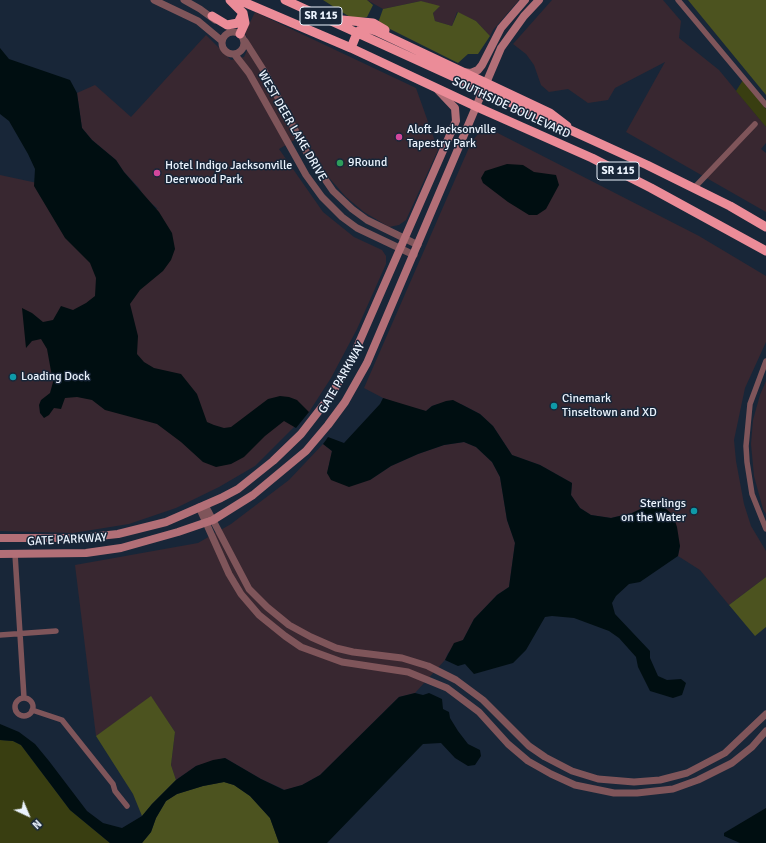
<!DOCTYPE html>
<html>
<head>
<meta charset="utf-8">
<style>
  body { margin:0 }
  #map { position:relative; width:766px; height:843px; overflow:hidden; background:#182638; font-family:Signika,sans-serif }
  canvas { display:block }
  .north { position:absolute; left:8px; top:795px; width:40px; height:40px; -webkit-text-stroke:3px #182638; paint-order:stroke; rotate:136deg; font-size:11px; font-weight:700; line-height:16px; text-align:center; color:#ebf3fd }
  .north::after { content:''; display:block; margin:auto; width:14px; height:18px; background:#ebf3fd; clip-path:polygon(50% 0,100% 100%,50% 72%,0 100%) }
</style>
</head>
<body>
<div id="map">
<canvas width="766" height="843"></canvas>
<div class="north">N</div>
</div>
<script>
const context = document.querySelector('canvas').getContext('2d');
context.lineJoin = 'round';
function paint(path, color) { context.fillStyle = color; context.fill(path, 'evenodd'); }
const toPath = rows => new Path2D(rows.map(r => 'M' + r).join(''));
function stroke(path, color, width, dash) { context.strokeStyle = color; context.lineWidth = width; context.lineCap = dash ? 'butt' : 'round'; context.setLineDash(dash || []); context.stroke(path); }
function label(font, color, halo, rows, align = 'center') {
  context.font = font + ' Signika,sans-serif'; context.lineWidth = 3; context.setLineDash([]); context.textBaseline = 'middle'; context.strokeStyle = halo; context.fillStyle = color; for (const [text, x, y, turn = 0] of rows) {
    context.save(); context.translate(x, y); context.rotate((+turn || 0) * Math.PI / 180); context.textAlign = isNaN(turn) ? turn : align; if (halo) context.strokeText(text, 0, 0); context.fillText(text, 0, 0); context.restore();
  }
}
paint(toPath([
  [367,0,519,0,493,30,490,36,476,21,457,12,452,26,435,21,433,13,439,7,421,1,383,9],
  [552,0,663,0,681,21,679,38,719,70,766,127,766,143,761,149,766,153,766,212,626,132,665,62,615,88,608,100,588,103,568,89,549,92,541,85,534,65,526,54,513,44],
  [255,12,416,88,438,150,406,220,399,225,389,227,364,212,346,197,324,172,303,135,279,149,323,212,354,237,382,250,386,256,386,264,357,329,331,378,309,412,255,466,219,487,176,508,129,524,73,533,0,531,0,175,158,209,145,198,139,188,124,172,116,160,92,140,82,128,77,93,95,85,131,117,206,35,231,60,244,57,250,44,245,33],
  [484,126,699,236,766,276,766,342,745,388,734,440,736,461,744,504,751,526,766,551,766,577,729,605,700,570,678,556,680,546,649,505,632,513,611,518,591,515,580,508,571,495,572,483,540,465,512,455,493,426,480,414,461,404,438,404,432,406,426,411,413,409,383,398,364,388,471,143],
  [766,381,766,514,763,509,754,476,751,444,753,420,760,395],
  [464,442,476,447,492,462,500,477,507,520,515,543,509,587,497,595,474,619,463,640,448,653,445,660,415,693,399,697,320,775,302,785,285,790,261,779,225,758,196,766,176,780,171,765,175,732,151,697,96,736,75,565,198,543,231,524,289,480,323,444,332,451,327,474,370,480,391,466,418,454,444,445]
]), '#382730');
paint(toPath([
  [743,80,766,109,766,127,736,91],
  [0,740,13,741,21,745,70,810,110,843,0,843]
]), '#393e11');
paint(toPath([
  [323,0,367,0,373,5,367,17,353,19],
  [688,0,766,0,766,95],
  [421,1,440,6,433,13,435,21,452,26,458,12,476,21,490,36,478,54,468,54,458,63,378,23,383,9],
  [766,577,766,627,755,636,729,605],
  [151,696,175,732,171,765,176,780,152,804,142,816,133,794,96,736],
  [224,782,234,785,250,796,270,818,279,843,142,843,151,832,156,818,166,801,177,794,203,786]
]), '#4c531f');
paint(toPath([
  [0,48,9,59,70,80,77,93,82,128,92,140,116,160,124,172,159,212,172,233,175,249,171,260,163,271,140,290,130,304,138,336,137,354,144,362,154,368,181,374,197,394,207,422,214,425,224,428,231,427,268,399,280,396,289,397,297,400,309,412,296,428,284,421,265,436,244,457,231,464,216,467,203,462,181,442,157,424,105,410,92,400,77,397,65,398,61,409,54,408,49,415,44,418,40,413,39,405,41,400,50,393,53,382,47,349,41,339,32,341,26,348,22,308,32,313,43,322,53,320,61,306,73,310,86,303,95,296,96,278,90,263,65,238,34,186,35,169,28,154,9,121,0,114],
  [507,164,523,165,534,172,556,175,559,185,546,209,537,215,529,215,508,202,483,183,481,178,485,171],
  [383,398,426,411,432,406,446,401,453,400,480,414,493,426,512,455,540,465,572,483,571,495,580,508,591,515,611,518,632,513,649,505,664,507,673,515,677,527,680,546,678,556,640,582,629,584,616,596,612,603,615,614,650,651,650,658,658,676,667,680,681,679,686,683,682,695,673,698,650,691,638,667,636,657,619,638,609,631,574,618,552,616,545,617,526,650,513,663,474,674,465,664,458,666,445,660,454,643,463,640,474,619,497,595,509,587,515,543,507,520,500,477,492,462,476,447,464,442,444,445,418,454,391,466,370,480,349,487,331,480,327,473,332,451,323,444,326,440,328,437,344,443,380,404],
  [415,693,423,695,429,693,442,699,443,709,449,712,450,718,458,731,468,744,480,750,481,756,475,765,468,766,455,758,441,743,423,744,327,843,279,843,270,818,250,796,234,785,224,782,203,786,177,794,166,801,156,818,151,832,142,843,110,843,70,810,21,745,13,741,0,740,0,724,19,732,35,744,49,761,87,811,103,823,122,828,142,816,152,804,176,780,196,766,213,760,225,758,261,779,284,790,302,785,320,775,399,697],
  [766,808,766,843,740,843,724,836,724,833]
]), '#000e11');
stroke(toPath([
  [678,0,766,105],
  [694,188,755,124],
  [766,361,750,404,746,446,747,462,752,494,766,529],
  [15,554,24,698],
  [0,635,56,631],
  '15 707a9 9 0 1 1 18 0a9 9 0 1 1-18 0Z',
  [32,710,62,720,113,784,115,791,127,806]
]), '#7f555a', 5.5);
stroke(toPath([
  [154,0,198,21,222,41],
  [184,0,200,9,215,20],
  '222 43a11 11 0 1 1 22 0a11 11 0 1 1-22 0Z',
  [245,41,264,71,307,153,333,191,352,209,367,220,418,245],
  [235,55,249,73,306,175,322,197,342,217,357,228,414,255],
  [205,505,249,589,267,607,289,625,311,637,336,648,353,652,402,658,428,666,456,680,483,700,529,746,545,757,572,771,598,779,634,782,660,780,687,773,725,753,766,714],
  [199,507,229,574,241,594,259,615,285,636,301,647,342,662,408,672,447,688,479,712,508,744,528,761,551,774,575,785,614,793,637,793,673,789,698,780,732,763,752,747,766,731]
]), '#7f555a', 7);
stroke(toPath([
  [462,72,471,73,478,70,482,65,501,28,525,0],
  [0,538,80,538,118,534,166,522,221,498,238,489,273,461,301,434,332,394,354,354,456,121,455,108,438,90],
  [0,554,86,553,121,548,178,532,213,520,253,495,306,451,328,425,345,402,367,363,501,48,524,16,539,0]
]), '#b26f77', 8);
stroke(toPath([
  [239,0,351,48,477,107,592,158,651,188,766,251],
  [285,0,647,165,730,206,766,227],
  [212,16,227,25,238,23,243,13,230,0],
  [332,19,373,23,385,30],
  [240,34,245,23,243,13],
  [351,48,357,33,361,29,367,28,376,31,550,113,567,126]
]), '#eb8c98', 9);
for (const [x, y, r, color] of [
  [399,137,4,"#d1479c"],
  [340,163,4,"#2e9e5b"],
  [157,173,4,"#d1479c"],
  [13,377,4,"#0f9aa8"],
  [554,406,4,"#0f9aa8"],
  [694,511,4,"#0f9aa8"]
]) { const dot = new Path2D(); dot.arc(x, y, r, 0, 2 * Math.PI); context.fillStyle = color; context.fill(dot); stroke(dot, '#182638', 1.5); }
for (const [x, y, w] of [
  [321,16,42],
  [618,171,42]
]) { const box = new Path2D(); box.roundRect(x - w / 2, y - 9, w, 18, 3); context.fillStyle = '#182638'; context.fill(box); stroke(box, '#ebf3fd', 1); }
label('bold 11px', '#ebf3fd', null, [
  ["SR 115",321,16],
  ["SR 115",618,171]
]);
label('12px', '#ebf3fd', '#182638', [
  ["SOUTHSIDE BOULEVARD",511,108,25],
  ["WEST DEER LAKE DRIVE",292,126,60],
  ["GATE PARKWAY",342,378,-60],
  ["GATE PARKWAY",67,540,-3]
]);
label('12px', '#ebf3fd', '#182638', [
  ["Aloft Jacksonville",407,130],
  ["Tapestry Park",407,144],
  ["9Round",348,163],
  ["Hotel Indigo Jacksonville",165,166],
  ["Deerwood Park",165,180],
  ["Loading Dock",21,377],
  ["Cinemark",562,399],
  ["Tinseltown and XD",562,413],
  ["Sterlings",686,504,"right"],
  ["on the Water",686,518,"right"]
], 'left');
</script>
</body>
</html>
